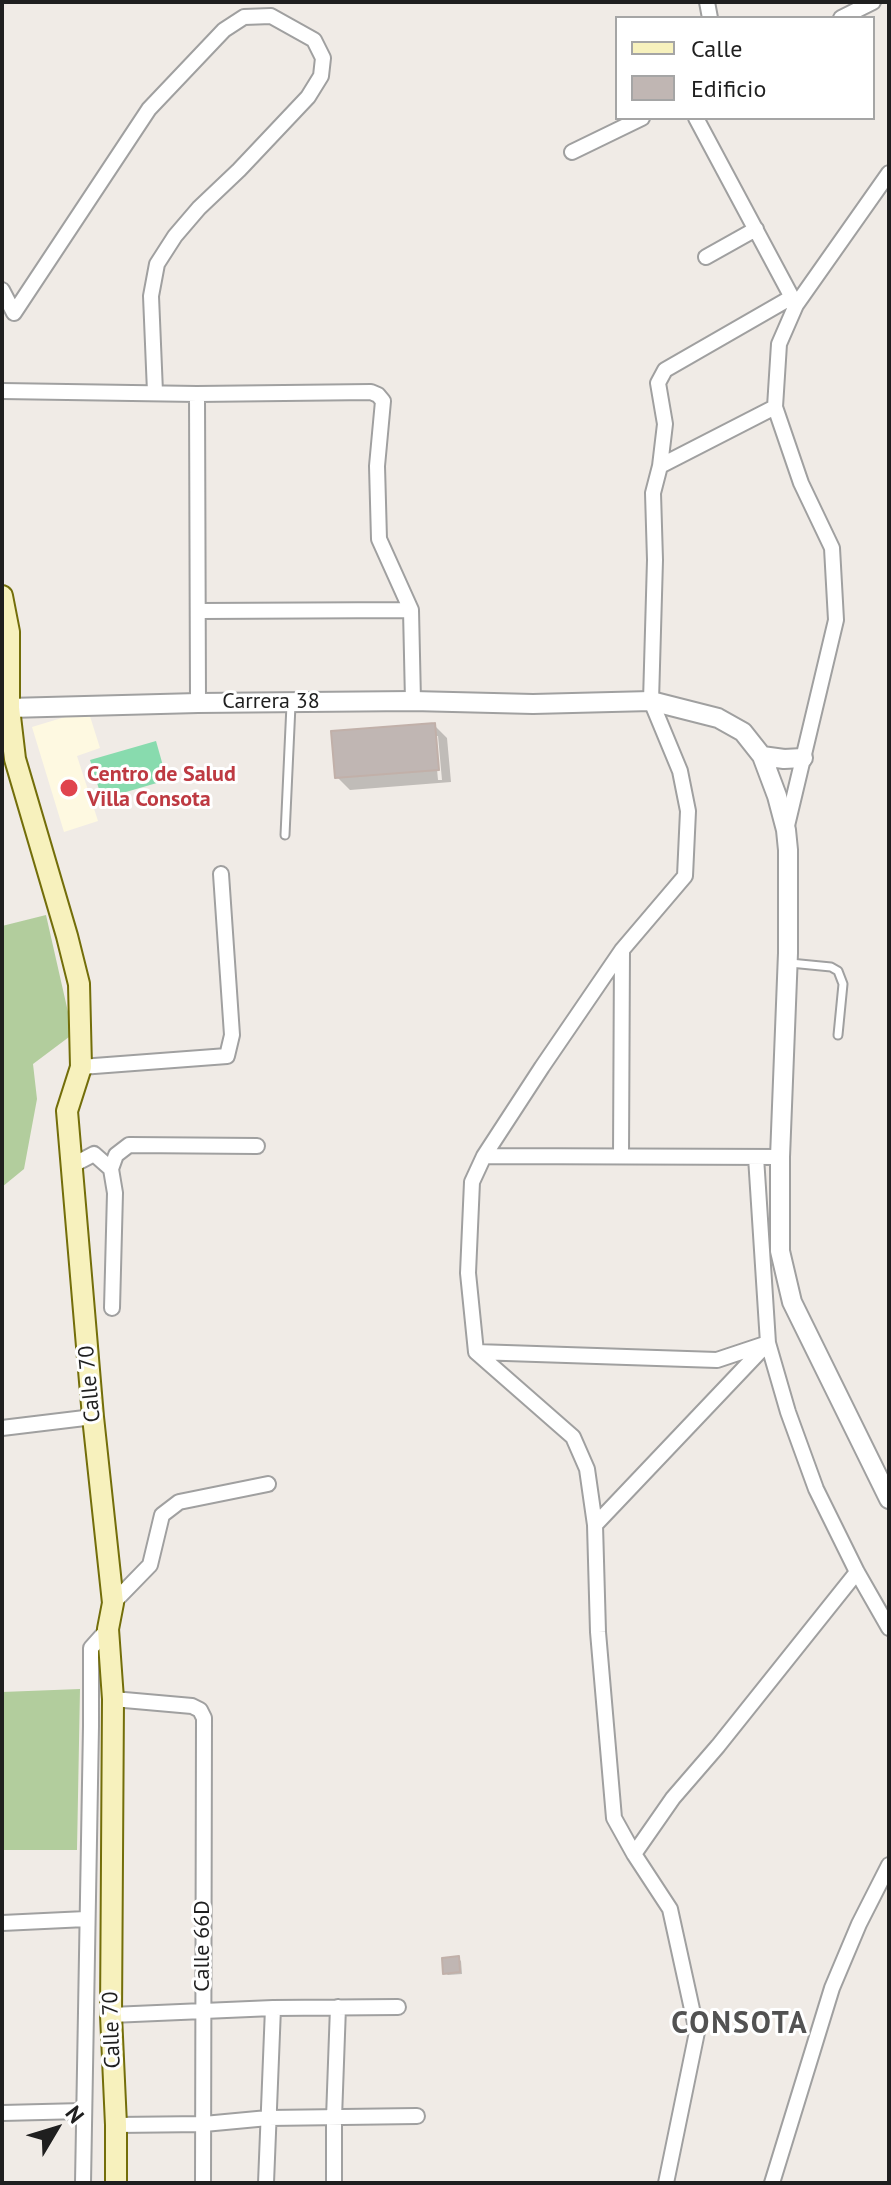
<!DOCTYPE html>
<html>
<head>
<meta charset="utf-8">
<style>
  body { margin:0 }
  #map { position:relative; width:891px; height:2185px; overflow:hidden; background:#f0ebe6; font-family:"PT Sans",sans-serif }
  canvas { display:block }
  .frame { position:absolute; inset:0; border:4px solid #1f1f1f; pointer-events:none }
  .legend { position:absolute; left:615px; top:16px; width:260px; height:104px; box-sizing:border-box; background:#fff; border:2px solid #a5a5a5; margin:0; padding:10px 14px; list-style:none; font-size:24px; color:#1f1f1f }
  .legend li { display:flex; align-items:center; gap:16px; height:40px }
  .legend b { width:40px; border:2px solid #a5a5a5 }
  .north { position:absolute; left:16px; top:2089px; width:80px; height:80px; -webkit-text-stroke:6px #fff; paint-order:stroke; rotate:52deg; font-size:22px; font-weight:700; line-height:32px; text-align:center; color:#1f1f1f }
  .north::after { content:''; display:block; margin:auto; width:28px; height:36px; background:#1f1f1f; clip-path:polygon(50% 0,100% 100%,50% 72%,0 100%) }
</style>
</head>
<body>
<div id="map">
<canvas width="891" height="2185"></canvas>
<div class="frame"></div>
<ul class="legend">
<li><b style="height:10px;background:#f7f1bd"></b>Calle</li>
<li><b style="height:22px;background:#c0b6b3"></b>Edificio</li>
</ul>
<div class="north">N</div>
</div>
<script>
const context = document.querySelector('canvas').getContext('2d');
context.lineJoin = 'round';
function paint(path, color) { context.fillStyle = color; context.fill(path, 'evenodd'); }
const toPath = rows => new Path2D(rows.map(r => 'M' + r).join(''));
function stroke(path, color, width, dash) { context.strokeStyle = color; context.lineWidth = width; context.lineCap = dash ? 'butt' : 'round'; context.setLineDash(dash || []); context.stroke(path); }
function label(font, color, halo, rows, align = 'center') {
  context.font = font + ' "PT Sans",sans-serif'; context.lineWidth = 6; context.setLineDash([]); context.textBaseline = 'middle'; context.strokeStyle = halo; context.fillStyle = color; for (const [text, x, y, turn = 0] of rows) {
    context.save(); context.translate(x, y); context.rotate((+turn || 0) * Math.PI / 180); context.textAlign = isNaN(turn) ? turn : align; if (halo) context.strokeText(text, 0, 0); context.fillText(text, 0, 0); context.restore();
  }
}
paint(toPath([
  [88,710,100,748,77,756,98,821,64,832,32,727]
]), '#fef9e1');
paint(toPath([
  [46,915,73,1034,33,1064,37,1099,24,1169,2,1187,2,926],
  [80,1689,77,1850,2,1850,2,1692]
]), '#b2cd9d');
paint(toPath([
  [156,741,167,780,102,799,90,760]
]), '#88dbae');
paint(toPath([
  [434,725,447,738,451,782,350,790,337,777],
  [434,736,438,736,442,780,438,780],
  [458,1958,461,1961,462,1974,448,1975,445,1973]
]), '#0003');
const building = toPath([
  [435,723,439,770,335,778,331,731,435,723],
  [459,1956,460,1972,443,1974,442,1958,459,1956]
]);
paint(building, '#c0b6b3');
stroke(building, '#c1b0a9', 2);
const service = toPath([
  [285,835,291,705],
  [790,963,831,967,838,971,843,984,838,1035]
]);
const minor = toPath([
  [707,2,710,18],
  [841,18,873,2],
  [696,118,796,305],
  [572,152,642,118],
  [706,257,756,229],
  [2,290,14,313,149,109,224,30,244,17,271,16,314,40,323,58,321,76,308,97,239,170,199,208,175,236,157,264,151,296,155,392],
  [2,391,197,394,371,392,378,395,383,401,377,466,379,539,411,610,413,701],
  [197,394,198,703],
  [660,466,775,407],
  [199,611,411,610],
  [786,830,836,620,832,548,801,483,775,407,779,344,796,305,889,173],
  [81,1067,227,1056,232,1035,221,874],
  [484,1156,780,1157],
  [621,1156,622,950],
  [756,1157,768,1343,788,1412,816,1489,857,1572,889,1628],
  [71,1166,94,1154,111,1169,115,1193,112,1308],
  [111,1169,116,1155,129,1145,257,1146],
  [476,1352,717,1360,768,1343],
  [2,1428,93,1417],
  [595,1525,766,1345],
  [113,1603,150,1565,162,1515,179,1502,268,1484],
  [113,1699,192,1706,200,1710,204,1718,203,2183],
  [634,1854,673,1798,718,1746,857,1572],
  [2,1923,86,1919],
  [111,2015,273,2008,398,2007],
  [2,2113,83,2111],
  [116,2125,204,2124,268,2118,417,2116],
  [83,2183,91,1726,91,1648,108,1629],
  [266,2183,273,2008],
  [334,2183,334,2118,338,2007],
  [666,2183,697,2032,670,1909,634,1854,614,1818,598,1632,595,1525,587,1469,573,1437,476,1352,468,1273,472,1182,484,1156,542,1067,622,950,685,876,688,811,680,771,651,701,655,560,653,493,660,466,665,424,658,383,665,370,792,297],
  [772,2183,832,1988,859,1924,889,1865]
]);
const tertiary = toPath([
  [9,708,198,703,413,701,533,704,651,701,718,718,743,732,762,756,777,796,786,830,788,850,788,953,780,1157,780,1251,792,1302,889,1499],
  [762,756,784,759,803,758]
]);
const secondary = toPath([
  [2,596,9,632,9,708,15,759,67,936,79,984,81,1067,67,1111,93,1417,113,1603,108,1629,113,1699,111,2015,116,2125,116,2183]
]);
stroke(service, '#a0a0a0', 11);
stroke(minor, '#a0a0a0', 18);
stroke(tertiary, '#a0a0a0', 22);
stroke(secondary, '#736e0a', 24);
stroke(service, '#fff', 7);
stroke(minor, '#fff', 14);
stroke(tertiary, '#fff', 18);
stroke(secondary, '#f7f1bd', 20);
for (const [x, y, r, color] of [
  [69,788,10,"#e0444e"]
]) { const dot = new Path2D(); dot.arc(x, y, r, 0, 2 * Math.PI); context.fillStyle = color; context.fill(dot); stroke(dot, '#fff', 3); }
label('22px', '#1f1f1f', '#fff', [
  ["Carrera 38",271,702],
  ["Calle 70",90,1384,-95],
  ["Calle 66D",203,1946,-90],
  ["Calle 70",112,2030,-92]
]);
label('bold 22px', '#be3a42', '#fff', [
  ["Centro de Salud",87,775],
  ["Villa Consota",87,800]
], 'left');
context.letterSpacing = '2px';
label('bold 30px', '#525252', '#fff', [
  ["CONSOTA",740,2024]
]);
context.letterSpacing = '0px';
</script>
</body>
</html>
